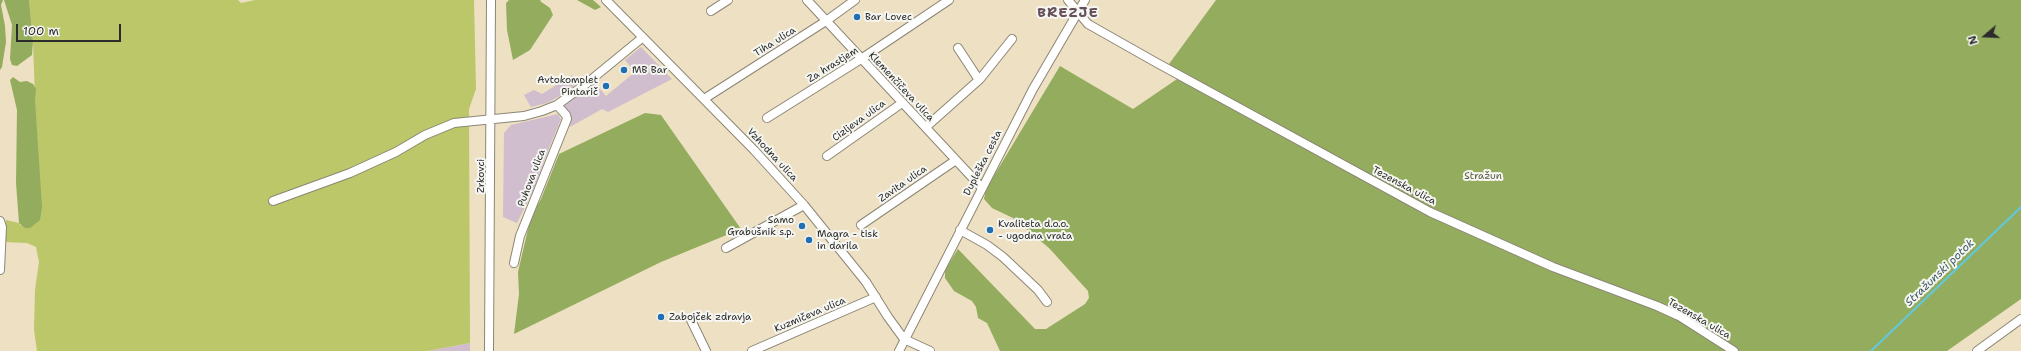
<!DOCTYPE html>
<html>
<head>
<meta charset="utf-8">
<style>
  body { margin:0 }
  #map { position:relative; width:2021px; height:351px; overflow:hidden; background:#eee0c2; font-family:"Shantell Sans",sans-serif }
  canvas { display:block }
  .north { position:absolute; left:1965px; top:16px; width:40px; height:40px; -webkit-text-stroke:3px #f6f6f2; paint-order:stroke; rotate:251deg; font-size:11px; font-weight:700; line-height:16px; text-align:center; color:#2b2b2b }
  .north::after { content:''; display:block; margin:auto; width:14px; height:18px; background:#2b2b2b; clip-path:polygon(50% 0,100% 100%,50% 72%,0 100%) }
  .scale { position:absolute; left:16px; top:24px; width:105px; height:18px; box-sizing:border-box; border:2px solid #2b2b2b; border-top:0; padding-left:5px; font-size:12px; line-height:14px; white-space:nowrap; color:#2b2b2b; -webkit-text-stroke:3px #f6f6f2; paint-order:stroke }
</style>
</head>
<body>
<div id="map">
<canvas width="2021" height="351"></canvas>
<div class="north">N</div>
<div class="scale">100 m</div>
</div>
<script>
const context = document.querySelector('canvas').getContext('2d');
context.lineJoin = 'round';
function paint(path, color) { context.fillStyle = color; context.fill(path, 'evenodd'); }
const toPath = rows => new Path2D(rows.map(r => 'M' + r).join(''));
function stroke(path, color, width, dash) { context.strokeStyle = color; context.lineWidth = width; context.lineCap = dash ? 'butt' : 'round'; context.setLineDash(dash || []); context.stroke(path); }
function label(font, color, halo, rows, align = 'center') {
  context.font = font + ' "Shantell Sans",sans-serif'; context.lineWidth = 4; context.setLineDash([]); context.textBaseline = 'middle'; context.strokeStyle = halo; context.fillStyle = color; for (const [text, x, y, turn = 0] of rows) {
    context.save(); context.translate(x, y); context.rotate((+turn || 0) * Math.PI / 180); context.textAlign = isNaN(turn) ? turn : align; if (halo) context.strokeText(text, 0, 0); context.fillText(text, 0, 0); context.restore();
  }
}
paint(toPath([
  [641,47,672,79,608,112,602,109,570,127,571,114,563,107,594,82,606,96,635,72,625,60],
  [572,75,577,82,567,92,547,103,531,107,524,95,534,90,542,94],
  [558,114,561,119,550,146,532,193,517,223,503,217,504,133,511,125],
  [470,343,470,351,427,351]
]), '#d0bdce');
paint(toPath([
  [29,0,238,0,241,3,255,0,474,0,476,89,469,109,470,343,427,351,37,351,34,330,35,290,39,262,36,247,27,243,4,242,6,220,19,223,21,226,35,100,33,41]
]), '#bbc769');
paint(toPath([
  [0,0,3,0,1,5,5,26,6,42,2,67,0,70],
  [4,0,29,0,33,41,32,55,17,66,12,65,10,59,12,25],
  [509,0,541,0,540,1,550,8,553,15,530,50,513,60,507,30,506,3],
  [577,0,593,0,601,7,595,10],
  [1216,0,2021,0,2021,299,1947,351,1000,351,987,323,978,318,976,307,972,301,954,291,945,278,945,270,958,249,1035,329,1046,329,1085,304,1089,298,1088,291,1049,248,1013,218,992,208,984,199,986,189,1060,66,1133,109,1183,75,1169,64],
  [13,77,20,82,27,81,33,84,36,89,35,100,42,207,40,220,30,228,25,228,19,223,16,183,17,110,10,80],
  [645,113,661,115,741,229,661,262,514,334,519,294,518,272,531,216,541,199,559,154]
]), '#94ac5d');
stroke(toPath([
  [1871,351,2021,207]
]), '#61c8de', 2);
const minor = toPath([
  [606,0,754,150,804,205,866,282,888,317,904,339],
  [807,0,982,188],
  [1068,0,1088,24,1157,63,1430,212,1553,267,1657,306,1679,316,1734,351],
  [711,11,728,0],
  [958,48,979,80],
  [704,99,826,21,855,0],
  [767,118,861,59,949,0],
  [926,127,980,79,1012,39],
  [827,156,902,103],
  [273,201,350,173,396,152,425,135,454,123,524,116,542,111,557,105,587,83,642,38],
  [0,221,2,227,0,270],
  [861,225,956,160],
  [960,230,987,245,1003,257,1038,290,1047,302],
  [726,248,804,205],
  [514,263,520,236,567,119,566,115,557,105],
  [691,320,706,351],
  [904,339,930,351],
  [489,351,491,0],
  [752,351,876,297],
  [899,351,1033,89,1085,0],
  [1977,351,2021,319]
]);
stroke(minor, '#8c8676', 10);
stroke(minor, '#fff', 8);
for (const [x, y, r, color] of [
  [857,17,4,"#1f6fb2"],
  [624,70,4,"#1f6fb2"],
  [606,86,4,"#1f6fb2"],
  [802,226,4,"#1f6fb2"],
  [990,230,4,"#1f6fb2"],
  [809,240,4,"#1f6fb2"],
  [661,317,4,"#1f6fb2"]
]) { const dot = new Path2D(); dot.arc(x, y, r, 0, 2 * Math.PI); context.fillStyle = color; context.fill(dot); stroke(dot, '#f6f6f2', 1.5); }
label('10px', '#2b2b2b', '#f6f6f2', [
  ["Bar Lovec",865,17],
  ["MB Bar",632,70],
  ["Avtokomplet",598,80,"right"],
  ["Pintarič",598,92,"right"],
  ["Samo",794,220,"right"],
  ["Grabušnik s.p.",794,232,"right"],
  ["Kvaliteta d.o.o.",998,224],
  ["- ugodna vrata",998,236],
  ["Magra - tisk",817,234],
  ["in darila",817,246],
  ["Zabojček zdravja",669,317]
], 'left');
label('10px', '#2b2b2b', '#f6f6f2', [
  ["Tiha ulica",775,42,-32],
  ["Za hrastjem",833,65,-32],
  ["Klemenčičeva ulica",901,87,47],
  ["Cizljeva ulica",859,121,-36],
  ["Vzhodna ulica",772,155,47],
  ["Dupleška cesta",983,163,-63],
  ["Zrkovci",481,176,-90],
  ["Puhova ulica",532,178,-69],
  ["Zavita ulica",903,184,-35],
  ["Tezenska ulica",1404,186,28],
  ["Kuzmičeva ulica",810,315,-23],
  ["Tezenska ulica",1699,319,30]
]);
label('10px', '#565a3e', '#f6f6f2', [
  ["Stražun",1483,176]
]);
label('italic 11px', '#3b5a61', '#f6f6f2', [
  ["Stražunski potok",1940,273,-44]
]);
context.letterSpacing = '1px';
label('bold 14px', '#654f5a', '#f6f6f2', [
  ["BREZJE",1068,13]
]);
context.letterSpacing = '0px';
</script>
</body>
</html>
